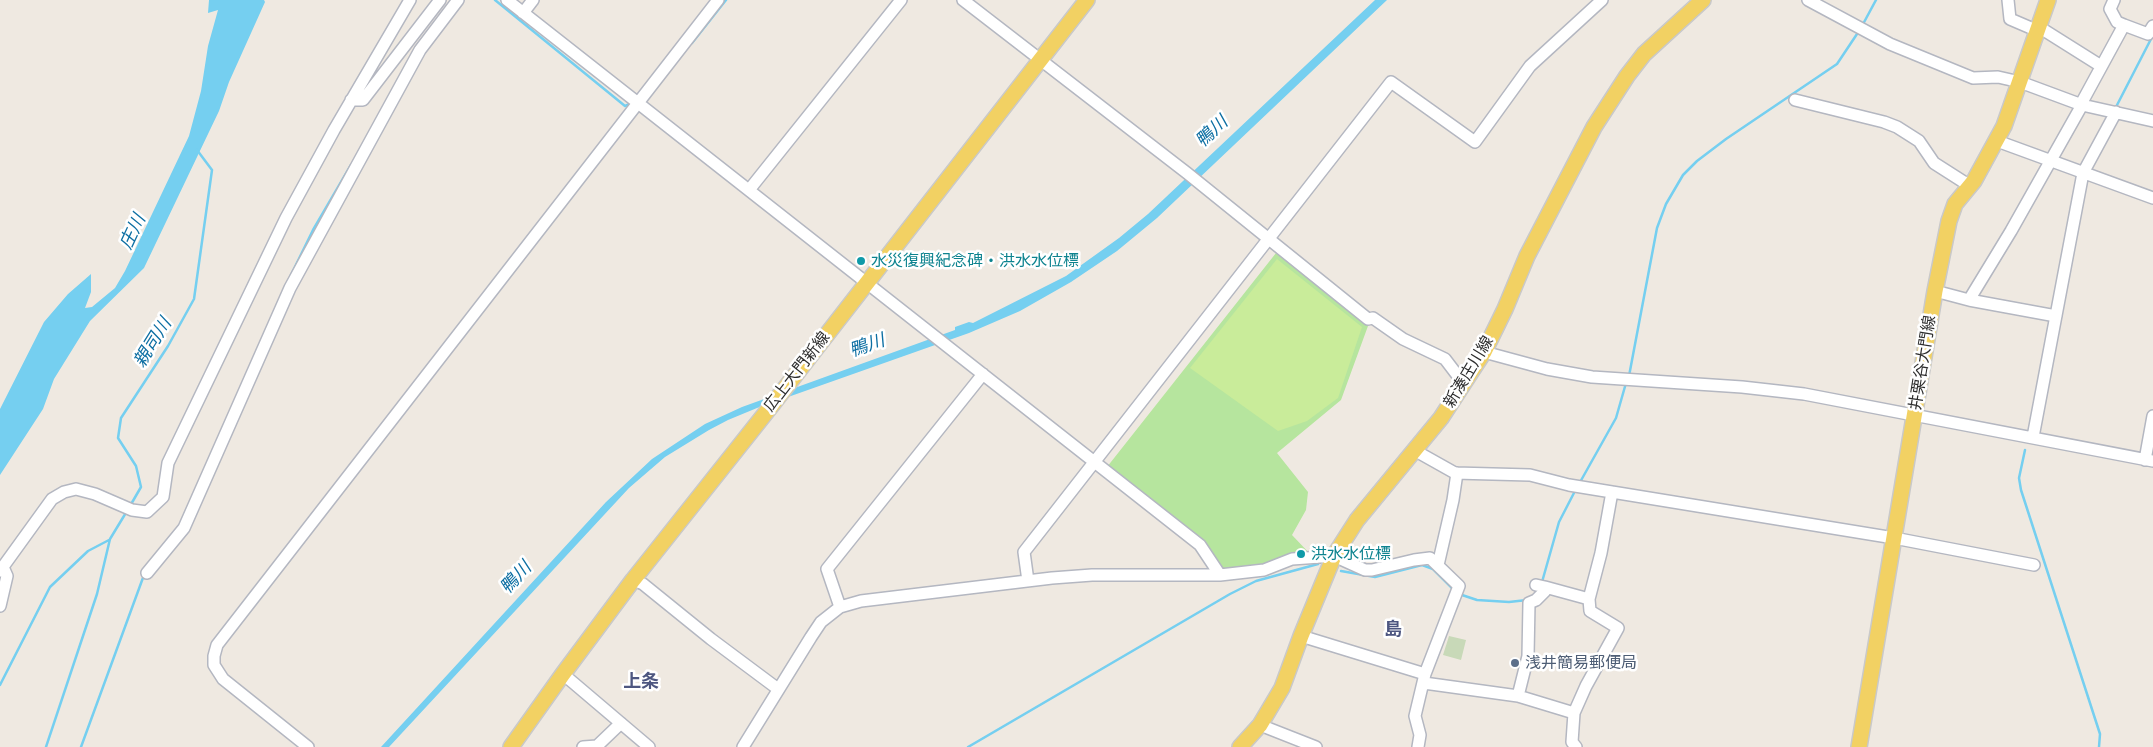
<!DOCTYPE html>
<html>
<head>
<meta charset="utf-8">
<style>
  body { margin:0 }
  canvas { display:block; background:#efe9e1 }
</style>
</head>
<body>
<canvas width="2153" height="747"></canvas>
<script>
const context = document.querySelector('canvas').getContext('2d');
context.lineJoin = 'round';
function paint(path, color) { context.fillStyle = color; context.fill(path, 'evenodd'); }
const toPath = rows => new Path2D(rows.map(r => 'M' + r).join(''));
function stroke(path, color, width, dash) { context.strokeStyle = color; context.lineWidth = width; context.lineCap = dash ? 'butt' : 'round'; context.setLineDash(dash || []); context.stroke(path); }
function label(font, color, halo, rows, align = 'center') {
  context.font = font + ' Karla,"Noto Sans JP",sans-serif'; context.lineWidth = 5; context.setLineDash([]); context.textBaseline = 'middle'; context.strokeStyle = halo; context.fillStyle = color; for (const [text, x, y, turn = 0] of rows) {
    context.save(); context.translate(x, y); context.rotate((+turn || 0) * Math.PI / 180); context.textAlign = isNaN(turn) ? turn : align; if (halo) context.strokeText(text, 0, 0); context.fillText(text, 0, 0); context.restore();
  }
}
paint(toPath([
  [1276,253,1368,326,1341,400,1277,453,1308,492,1306,510,1292,535,1313,557,1230,578,1201,541,1107,467]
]), '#b6e59e');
paint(toPath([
  [1449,636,1466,640,1461,660,1443,655]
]), '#c8d9b8');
paint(toPath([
  [1277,259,1362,327,1338,398,1307,421,1278,431,1190,368]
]), '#c9ec9a');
paint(toPath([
  [209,0,264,0,265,2,229,82,219,111,144,268,90,321,54,379,43,409,0,475,0,409,44,322,68,294,91,274,91,292,85,308,92,307,115,288,125,271,189,136,201,91,208,46,218,10,208,13],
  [1375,0,1387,0,1157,218,1117,251,1071,282,1020,311,969,333,757,408,728,420,709,430,665,457,629,488,389,747,381,747,606,502,652,459,705,424,742,407,955,330,955,327,969,322,973,323,1066,276,1119,238,1148,214]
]), '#75cff0');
stroke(toPath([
  [495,0,625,106,632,103],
  [1862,26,1876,0],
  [692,43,726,0],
  [2116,107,2152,37],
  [291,275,313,230,351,165],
  [1629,376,1657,228,1666,204,1683,175,1697,161,1726,139,1837,64,1859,31],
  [2025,450,2019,478,2021,490,2100,734,2099,747],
  [1579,484,1616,418,1626,383],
  [130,506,141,487,136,466,118,438,121,418,168,346,194,299,212,170,197,150],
  [1341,571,1375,577,1422,565,1433,569,1453,589],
  [1542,582,1559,522,1576,489],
  [1459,594,1477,600,1509,602,1527,600],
  [0,685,50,587,88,551,109,540],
  [46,747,97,594,110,539,127,511],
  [81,747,144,575],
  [968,747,1230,594,1256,581,1318,564]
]), '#75cff0', 2.5);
const minor = toPath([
  [507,0,1200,545,1220,575],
  [963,0,1187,173,1368,319,1373,318,1403,339,1445,359,1464,384],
  [1808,0,1890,44,1973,78,1998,77,2020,82,2082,105,2153,121],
  [2008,0,2010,19,2038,31],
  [523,13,533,0],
  [2124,25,2148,34,2153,26],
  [2039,27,2101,66],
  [351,100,363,100,440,0],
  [1795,100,1884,122,1897,127,1919,141,1934,163,1970,186],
  [2081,104,2124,25,2117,22,2110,9,2114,0],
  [1997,141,2153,198],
  [749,190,901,0],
  [1935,291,1969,300,2056,316],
  [1969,300,2011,231,2082,105],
  [1484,352,1547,369,1592,377,1742,387,1804,394,2153,461],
  [2033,437,2083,173,2116,112],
  [1414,450,1455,473,1530,475,1569,485,1894,538,2034,565],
  [2145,460,2153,416],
  [1438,565,1453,500,1457,473],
  [0,571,52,499,64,492,76,489,95,494,132,510,147,512,163,497,168,463,286,218,334,130,410,0],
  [147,573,184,528,290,288,420,50,458,0],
  [633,580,643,584,711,639,778,689],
  [1028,581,1024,552,1391,82,1475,142,1530,66,1602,0],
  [1545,587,1589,599],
  [0,606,7,576,3,567],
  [840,607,827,569,983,374],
  [1301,636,1425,674],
  [563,674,649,747],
  [1424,683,1518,696,1574,713],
  [1518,696,1528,656,1529,603,1536,600,1545,591,1545,587,1536,585],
  [1260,725,1316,747],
  [308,747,223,679,214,665,214,656,217,645,718,0],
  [583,747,597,746,621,723],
  [743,747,811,637,821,622,840,607,861,601,1052,578,1092,575,1220,575,1264,570,1292,559,1334,556,1365,570,1372,570,1414,560,1430,558,1459,586,1425,674,1415,716,1420,735,1418,747],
  [1576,747,1572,742,1574,713,1586,686,1618,628,1590,611,1589,599,1601,553,1612,492]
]);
const major = toPath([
  [511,747,563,674,633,580,772,405,1087,0],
  [1240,747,1260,725,1282,688,1301,636,1334,556,1357,520,1441,418,1484,352,1505,309,1527,256,1594,127,1627,76,1644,54,1703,0],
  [1859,747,1935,291,1949,221,1955,204,1974,181,2004,126,2048,0]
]);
stroke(minor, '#b4b7c1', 14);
stroke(major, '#c9c9c9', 18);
stroke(minor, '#fff', 11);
stroke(major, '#f2d163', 15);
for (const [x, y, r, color] of [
  [861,261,5,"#0f9aa8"],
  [1301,554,5,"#0f9aa8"],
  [1515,663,5,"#5c6f8a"]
]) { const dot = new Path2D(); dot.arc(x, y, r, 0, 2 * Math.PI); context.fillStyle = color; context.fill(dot); stroke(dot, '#fff', 2); }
label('16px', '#0d838f', '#fff', [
  ["水災復興紀念碑・洪水水位標",871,261],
  ["洪水水位標",1311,554]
], 'left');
label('16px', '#2e2e2e', '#fff', [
  ["井栗谷大門線",1923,363,-81],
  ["広上大門新線",797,372,-52],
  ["新湊庄川線",1469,372,-59]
]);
label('16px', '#4e5e75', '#fff', [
  ["浅井簡易郵便局",1525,663]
], 'left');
label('italic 18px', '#0d6fa3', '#fff', [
  ["鴨川",1212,132,-43],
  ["庄川",133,232,-65],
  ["親司川",153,343,-58],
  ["鴨川",867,346,-19],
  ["鴨川",516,578,-47]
]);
label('bold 18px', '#4d5680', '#fff', [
  ["島",1393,630],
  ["上条",641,682]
]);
</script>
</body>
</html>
